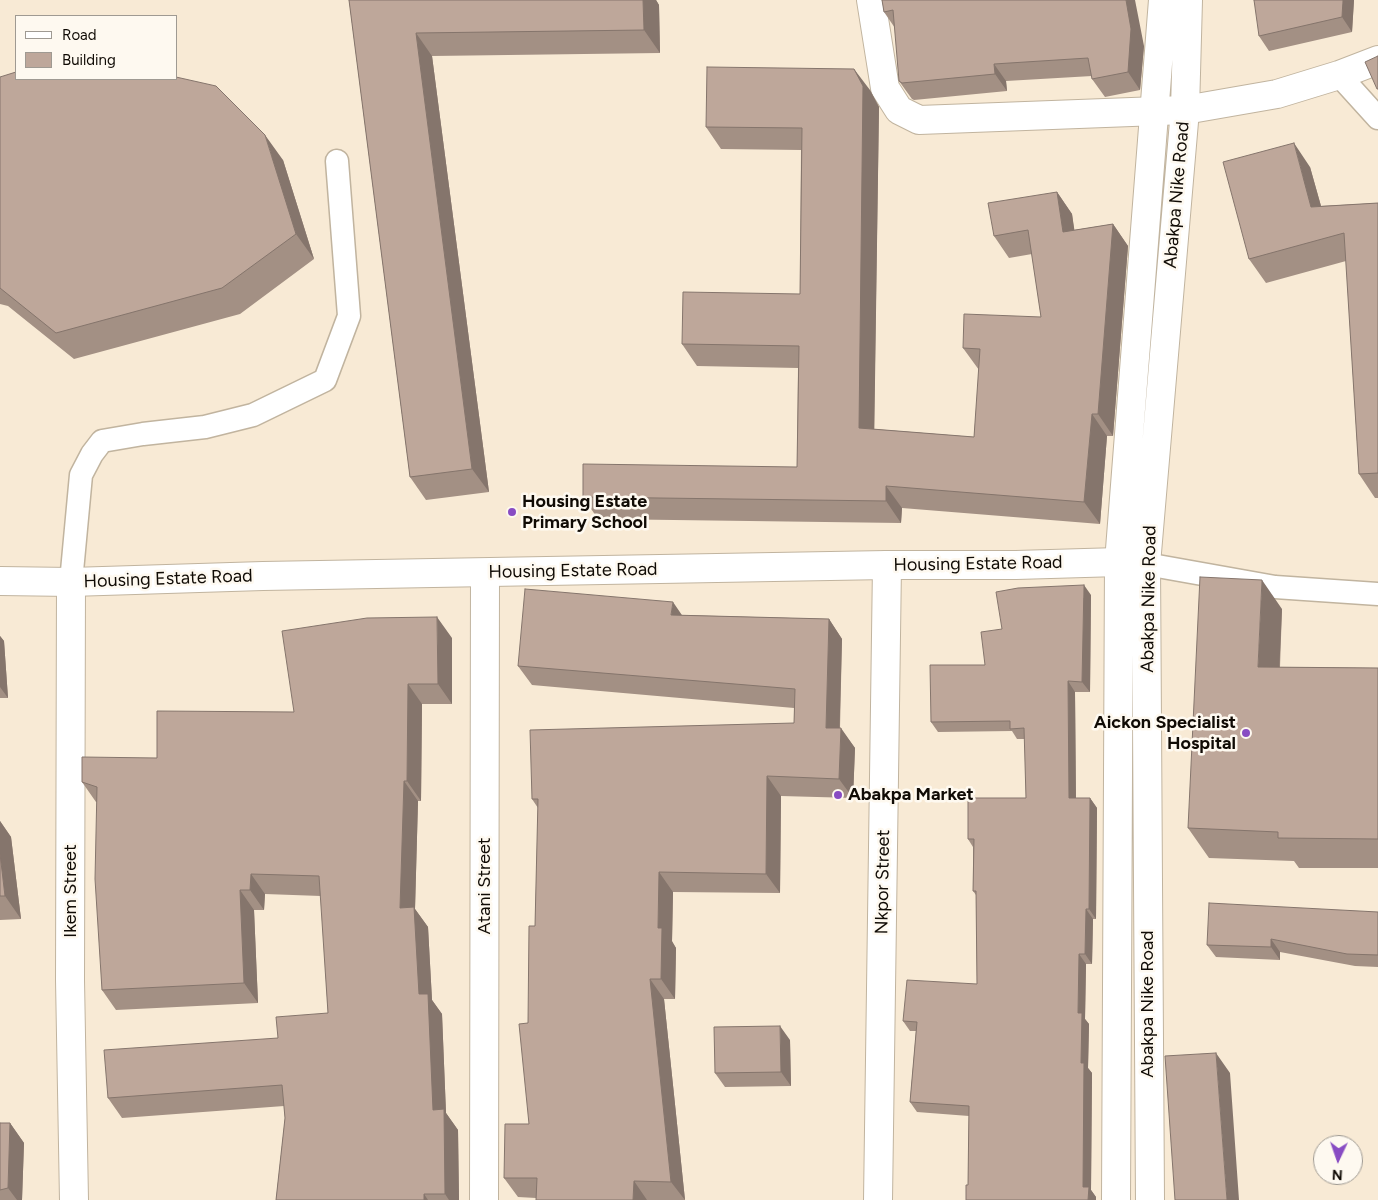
<!DOCTYPE html>
<html>
<head>
<meta charset="utf-8">
<style>
  body { margin:0 }
  #map { position:relative; width:1378px; height:1200px; overflow:hidden; background:#f8ead5; font-family:Figtree,sans-serif }
  canvas { display:block }
  .legend { position:absolute; left:15px; top:15px; width:162px; height:65px; box-sizing:border-box; background:#fef9f0; border:1px solid #9f9a92; margin:0; padding:6px 9px; list-style:none; font-size:15px; color:#100b05 }
  .legend li { display:flex; align-items:center; gap:10px; height:25px }
  .legend b { width:25px; border:1px solid #9f9a92 }
  .north { position:absolute; left:1313px; top:1135px; width:50px; height:50px; box-sizing:border-box; background:#fef9f0; border:1px solid #9f9a92; border-radius:50%; rotate:183deg; font-size:14px; font-weight:700; line-height:20px; text-align:center; color:#100b05 }
  .north::after { content:''; display:block; margin:auto; width:18px; height:22px; background:#884cc3; clip-path:polygon(50% 0,100% 100%,50% 72%,0 100%) }
</style>
</head>
<body>
<div id="map">
<canvas width="1378" height="1200"></canvas>
<ul class="legend">
<li><b style="height:6px;background:#fff"></b>Road</li>
<li><b style="height:14px;background:#bea79a"></b>Building</li>
</ul>
<div class="north">N</div>
</div>
<script>
const context = document.querySelector('canvas').getContext('2d');
context.lineJoin = 'round';
const toPath = rows => new Path2D(rows.map(r => 'M' + r).join(''));
function stroke(path, color, width, dash) { context.strokeStyle = color; context.lineWidth = width; context.lineCap = dash ? 'butt' : 'round'; context.setLineDash(dash || []); context.stroke(path); }
function paint(path, color) { context.fillStyle = color; context.fill(path, 'evenodd'); }
function label(font, color, halo, rows, align = 'center') {
  context.font = font + ' Figtree,sans-serif'; context.lineWidth = 5; context.setLineDash([]); context.textBaseline = 'middle'; context.strokeStyle = halo; context.fillStyle = color; for (const [text, x, y, turn = 0] of rows) {
    context.save(); context.translate(x, y); context.rotate((+turn || 0) * Math.PI / 180); context.textAlign = isNaN(turn) ? turn : align; if (halo) context.strokeText(text, 0, 0); context.fillText(text, 0, 0); context.restore();
  }
}
const lane = toPath([
  [1339,75,1378,118],
  [1146,564,1275,587,1378,594],
  [71,582,81,475,92,454,102,441,143,434,205,427,253,415,325,380,349,316,337,161]
]);
const street = toPath([
  [871,0,885,88,899,110,919,120,1185,110],
  [71,582,70,980,74,1200],
  [484,1200,485,573],
  [878,1200,887,565]
]);
const secondary = toPath([
  [1185,110,1277,94,1339,75,1378,60],
  [0,581,71,582,263,576,887,565,1016,565,1119,562,1143,564]
]);
const primary = toPath([
  [1116,1200,1119,562,1163,0],
  [1150,1200,1146,564,1185,110,1188,0]
]);
stroke(lane, '#c1b49f', 25);
stroke(street, '#c1b49f', 30);
stroke(secondary, '#c1b49f', 30);
stroke(primary, '#c1b49f', 30);
stroke(lane, '#fff', 22);
stroke(street, '#fff', 28);
stroke(secondary, '#fff', 28);
stroke(primary, '#fff', 28);
paint(toPath([
  [349,0,656,0,659,5,660,53,432,56,489,492,426,500,410,477],
  [882,0,1144,46,1140,90,1105,97,1092,79,1092,76,1006,81,1007,91,914,100,912,99,899,81,895,28,884,12],
  [1354,0,1352,32,1269,51,1259,36],
  [0,77,283,160,314,259,240,314,74,359,8,306,0,304],
  [870,90,879,107,874,429,974,437,979,370,963,348,1041,317,1032,254,1009,258,994,236,1057,192,1072,214,1074,230,1113,224,1128,246,1113,436,1107,436,1100,524,902,508,901,523,598,519,583,497,797,467,798,368,697,366,682,344,800,294,801,150,721,149,706,127],
  [1310,167,1321,206,1378,203,1378,498,1375,498,1359,474,1346,261,1266,283,1249,259],
  [1091,595,1090,692,1075,692,1076,798,1090,798,1097,808,1096,919,1093,919,1092,964,1086,964,1085,1019,1089,1024,1088,1068,1092,1073,1091,1190,1096,1197,968,1185,969,1116,917,1112,910,1102,916,1031,910,1031,903,1021,977,984,976,895,973,891,973,847,968,839,1026,798,1025,739,1017,739,1012,731,938,732,931,722,985,665,1002,629],
  [1282,609,1280,667,1378,668,1378,868,1299,868,1294,861,1209,858,1188,828],
  [682,615,829,619,842,639,840,728,855,748,853,798,781,796,780,893,673,892,672,942,676,948,675,999,664,999,685,1200,536,1200,536,1198,518,1197,504,1178,529,1124,528,1023,535,926,538,808,532,799,794,723,794,708,532,685,518,666],
  [0,636,4,641,8,698,0,698],
  [452,638,452,704,422,704,421,801,418,801,415,909,428,927,432,1000,442,1014,446,1113,458,1130,459,1200,276,1200,285,1118,284,1106,122,1118,108,1098,278,1038,328,1013,321,896,265,894,264,910,254,910,258,1003,116,1010,102,990,97,802,96,802,82,782,157,758,294,712],
  [0,821,11,837,21,919,0,920],
  [1378,912,1378,967,1355,966,1280,952,1280,960,1216,957,1207,945],
  [790,1040,791,1086,725,1087,715,1073],
  [0,1123,10,1123,24,1143,22,1200,0,1200]
]), '#a39084');
paint(toPath([
  [643,0,656,0,659,5,660,53,644,30],
  [1126,0,1135,0,1144,46,1140,90,1128,72],
  [1343,0,1354,0,1352,32,1342,17],
  [416,33,432,56,489,492,472,469],
  [994,64,1006,81,1007,91,995,74],
  [854,69,870,90,879,107,874,450,859,428],
  [265,135,283,160,314,259,296,234],
  [1294,143,1310,167,1328,231,1311,207],
  [1057,192,1072,214,1078,254,1063,232],
  [1113,224,1128,246,1113,436,1098,414],
  [1092,414,1107,436,1100,524,1084,502],
  [886,486,902,508,901,523,886,501],
  [1262,580,1282,609,1278,697,1258,667],
  [1084,585,1091,595,1090,692,1082,682],
  [673,602,686,621,671,615],
  [437,617,452,638,452,704,438,684],
  [829,619,842,639,839,747,826,728],
  [0,636,4,641,8,698,0,687],
  [1068,681,1075,692,1076,808,1069,798],
  [408,684,422,704,421,801,407,781],
  [841,728,855,748,853,798,839,779],
  [767,776,781,796,780,893,766,874],
  [404,781,418,801,415,909,428,927,432,1000,442,1014,446,1113,458,1130,459,1200,449,1200,445,1194,433,1110,419,994,400,908],
  [1090,798,1097,808,1096,919,1089,909],
  [0,821,11,837,21,919,5,896,0,854],
  [659,872,673,892,672,941,676,948,675,999,661,979,658,928],
  [251,874,265,894,264,910,250,890],
  [240,890,254,910,258,1003,244,983],
  [1086,909,1093,919,1092,964,1085,954],
  [1271,939,1280,952,1280,960,1271,947],
  [1079,954,1086,964,1085,1019,1089,1024,1088,1068,1092,1073,1091,1190,1096,1197,1096,1200,1088,1200,1083,1187,1081,1063,1078,1013],
  [650,979,664,999,685,1200,671,1182],
  [780,1026,790,1040,791,1086,781,1072],
  [1216,1053,1230,1073,1239,1200,1227,1200],
  [10,1123,24,1143,22,1200,17,1200,8,1188],
  [634,1181,647,1200,633,1200],
  [424,1194,428,1200,424,1200]
]), '#85756c');
const building = toPath([
  [349,0,643,0,644,30,416,33,472,469,410,477,349,0],
  [882,0,1126,0,1131,29,1128,72,1092,79,1088,58,994,64,995,74,902,83,899,81,893,10,884,12,882,0],
  [1254,0,1343,0,1342,17,1259,36,1254,0],
  [1378,56,1378,89,1377,89,1365,62,1378,56],
  [707,67,854,69,863,86,859,428,974,437,980,349,963,348,964,314,1041,317,1028,230,994,236,988,203,1057,192,1063,232,1113,224,1098,414,1092,414,1084,502,886,486,886,501,583,497,583,464,797,467,799,346,682,344,683,292,800,294,802,128,706,127,707,67],
  [16,72,16,79,176,79,176,77,216,86,265,135,296,234,222,288,56,333,0,288,0,77,16,72],
  [1294,143,1311,207,1378,203,1378,473,1359,474,1344,233,1249,259,1223,162,1294,143],
  [1200,577,1262,580,1258,667,1378,668,1378,839,1278,838,1278,832,1188,828,1200,577],
  [1084,585,1082,682,1068,681,1069,798,1090,798,1089,909,1086,909,1085,954,1079,954,1078,1013,1082,1013,1081,1063,1084,1063,1083,1187,1089,1187,1088,1200,966,1200,966,1185,968,1185,969,1106,910,1102,917,1022,903,1021,907,980,977,984,976,891,973,891,974,839,968,839,968,798,1026,798,1024,728,1010,729,1010,721,931,722,930,665,985,665,981,632,1002,629,996,592,1018,588,1084,585],
  [525,589,673,602,671,615,829,619,826,728,841,728,839,779,767,776,766,874,659,872,658,928,662,928,661,979,650,979,671,1182,634,1181,633,1200,536,1200,537,1178,504,1178,505,1124,529,1124,519,1024,528,1023,529,926,535,926,538,799,532,799,530,730,794,723,795,689,518,666,525,589],
  [437,617,438,684,408,684,407,781,404,781,400,908,414,907,419,994,428,994,433,1110,444,1109,445,1194,424,1194,424,1200,276,1200,285,1118,282,1085,108,1098,104,1050,278,1038,276,1017,328,1013,319,876,251,874,250,890,240,890,244,983,102,990,95,879,97,787,82,782,82,757,157,758,157,711,294,712,282,631,367,618,437,617],
  [0,854,5,896,0,896,0,854],
  [1209,903,1378,912,1378,955,1347,954,1271,939,1271,947,1207,945,1209,903],
  [780,1026,781,1072,715,1073,714,1027,780,1026],
  [1216,1053,1227,1200,1175,1200,1165,1056,1216,1053],
  [0,1123,10,1123,8,1188,0,1190,0,1123]
]);
paint(building, '#bea79a');
stroke(building, '#85756c', 1);
for (const [x, y, r, color] of [
  [512,512,5,"#884cc3"],
  [1246,733,5,"#884cc3"],
  [838,795,5,"#884cc3"]
]) { const dot = new Path2D(); dot.arc(x, y, r, 0, 2 * Math.PI); context.fillStyle = color; context.fill(dot); stroke(dot, '#fef9f0', 2); }
label('18px', '#100b05', '#fef9f0', [
  ["Abakpa Nike Road",1177,195,-85],
  ["Housing Estate Road",978,564,-1],
  ["Housing Estate Road",573,571,-1],
  ["Housing Estate Road",168,579,-2],
  ["Abakpa Nike Road",1149,599,-89],
  ["Nkpor Street",883,882,-89],
  ["Atani Street",485,886,-90],
  ["Ikem Street",71,891,-90],
  ["Abakpa Nike Road",1148,1004,-90]
]);
label('bold 18px', '#100b05', '#fef9f0', [
  ["Housing Estate",522,502],
  ["Primary School",522,523],
  ["Aickon Specialist",1236,723,"right"],
  ["Hospital",1236,744,"right"],
  ["Abakpa Market",848,795]
], 'left');
</script>
</body>
</html>
